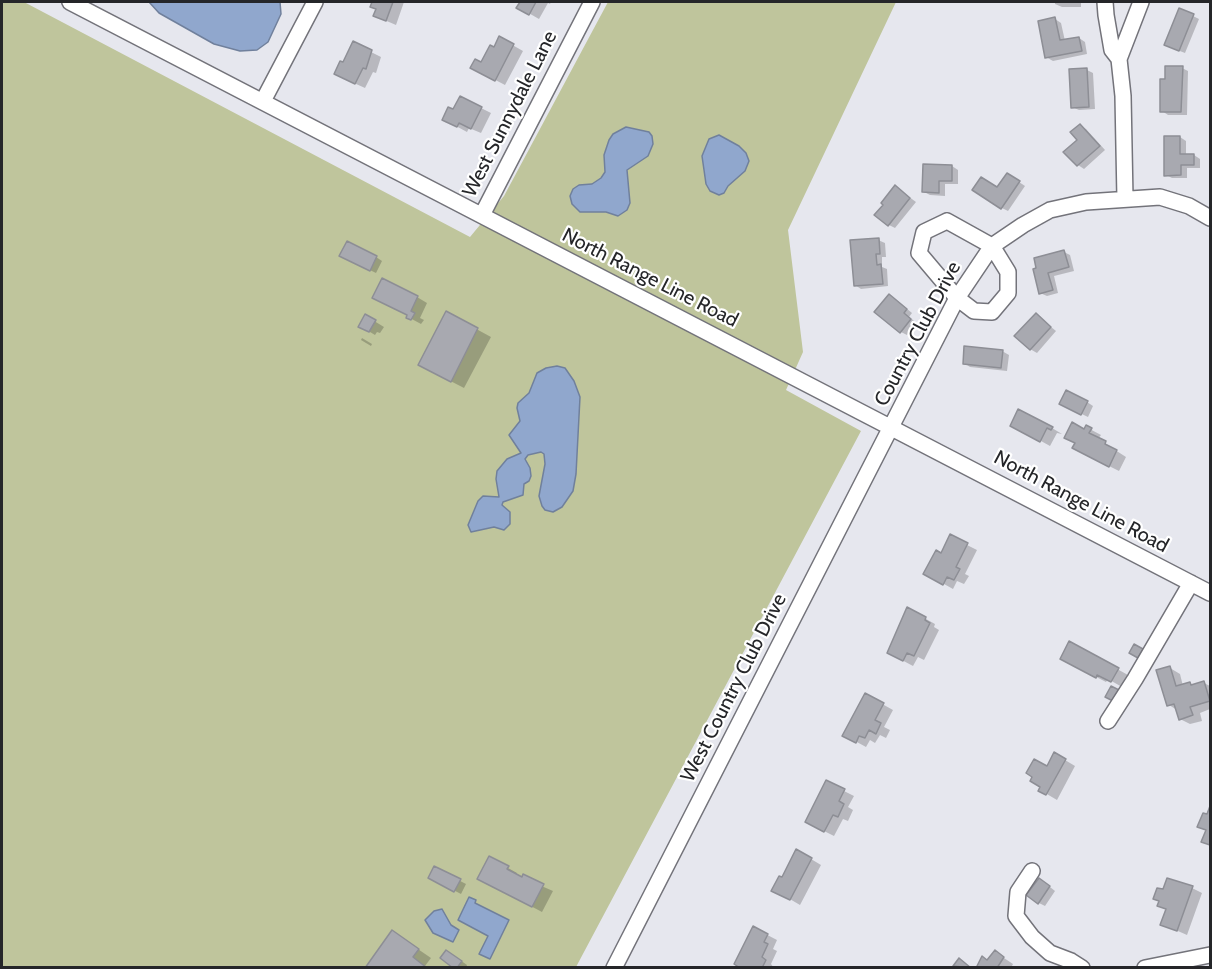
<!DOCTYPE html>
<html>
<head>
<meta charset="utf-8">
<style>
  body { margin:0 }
  #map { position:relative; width:1212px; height:969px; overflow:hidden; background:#e6e7ee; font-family:Cabin,sans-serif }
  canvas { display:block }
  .frame { position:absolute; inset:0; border:3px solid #252629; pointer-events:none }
</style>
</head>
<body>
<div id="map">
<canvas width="1212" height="969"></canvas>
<div class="frame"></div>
</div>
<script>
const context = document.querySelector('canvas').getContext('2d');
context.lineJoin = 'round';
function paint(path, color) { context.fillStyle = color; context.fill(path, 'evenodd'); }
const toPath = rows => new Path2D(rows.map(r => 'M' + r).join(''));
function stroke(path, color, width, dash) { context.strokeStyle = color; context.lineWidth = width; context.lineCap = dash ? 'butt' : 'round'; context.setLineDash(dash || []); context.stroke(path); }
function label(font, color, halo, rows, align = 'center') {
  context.font = font + ' Cabin,sans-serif'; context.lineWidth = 4.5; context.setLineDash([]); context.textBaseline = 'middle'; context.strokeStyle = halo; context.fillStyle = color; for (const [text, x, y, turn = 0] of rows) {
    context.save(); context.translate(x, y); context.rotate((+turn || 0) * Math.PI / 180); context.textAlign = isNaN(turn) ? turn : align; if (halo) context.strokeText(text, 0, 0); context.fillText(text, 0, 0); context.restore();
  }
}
paint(toPath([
  [2,2,24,2,470,237,504,196,608,2,896,2,788,230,803,352,786,390,861,431,576,967,2,967]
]), '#bfc59c');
const water = toPath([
  [149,2,280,2,281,14,268,42,257,50,240,51,214,44,159,13,149,2],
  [626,127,649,132,652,136,653,144,648,156,627,170,630,203,627,210,618,216,606,212,580,212,572,204,570,196,573,189,579,185,592,184,601,178,605,172,604,155,609,140,613,134,626,127],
  [719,135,739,146,746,153,749,161,745,171,728,186,724,193,719,195,710,191,706,184,702,156,709,139,719,135],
  [557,366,565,368,574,381,580,397,576,474,573,491,562,507,553,512,545,510,542,506,539,496,545,464,544,454,541,452,528,455,525,459,530,468,531,476,529,481,524,484,523,495,503,502,502,505,510,512,510,524,504,530,494,527,471,532,468,525,478,501,483,496,499,497,496,479,497,471,507,459,521,453,509,435,520,421,517,408,518,403,529,393,537,373,546,368,557,366],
  [469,897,476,900,475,903,509,920,490,959,479,954,488,936,458,920,469,897],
  [442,909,451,925,459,930,453,942,433,933,425,920,434,911,442,909]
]);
paint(water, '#90a7cd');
stroke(water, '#70809c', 1.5);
paint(toPath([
  [374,2,404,2,396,25,375,16,377,9,372,6],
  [521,2,551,2,550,4,548,3,539,19,518,7],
  [1055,2,1081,2,1081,7,1062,7,1055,4],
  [1193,16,1199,19,1185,53,1172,48],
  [1055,19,1061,23,1065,41,1079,38,1085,42,1087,54,1053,61,1046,57],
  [500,38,523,51,505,85,482,73],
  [371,52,381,57,376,73,373,72,365,88,345,79,343,64],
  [1182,68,1188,71,1187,115,1168,115,1162,111,1166,80],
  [1087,70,1093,73,1095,109,1079,110,1072,107],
  [481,108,491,113,481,133,469,128,467,132,454,125],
  [1080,126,1086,129,1105,150,1084,169,1078,165],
  [1180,137,1186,141,1186,155,1194,155,1200,159,1200,168,1187,168,1187,178,1172,178,1166,175],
  [952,166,958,170,958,184,945,184,945,196,930,195,924,192],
  [1013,178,1025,186,1008,211,1002,208,998,189],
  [901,191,916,202,895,228,889,225,885,204],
  [878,240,885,243,886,257,882,257,882,267,887,269,888,286,861,289,855,285],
  [1064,252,1070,255,1074,271,1054,276,1058,293,1047,296,1040,293,1034,270],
  [376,257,382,261,376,273,347,259],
  [417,297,427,303,420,318,424,320,421,324,408,317],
  [895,299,912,313,909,317,917,323,907,335,901,332],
  [447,313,491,337,464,388,433,372],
  [1036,315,1056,331,1037,353,1030,349],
  [366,316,384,327,380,333,377,332,375,335,360,326],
  [362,338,372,344,371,346,361,340],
  [1002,351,1009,355,1007,371,970,367,964,363],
  [1087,402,1093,406,1088,417,1067,407],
  [1012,425,1052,428,1062,434,1057,433,1050,446],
  [1086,427,1101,435,1098,439,1126,457,1119,471,1083,453,1076,443],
  [967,545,977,550,965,574,969,576,964,584,957,581,953,589,935,579,941,555],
  [908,609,935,624,934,627,939,630,924,660,918,657,913,666,898,658],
  [1070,643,1128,675,1122,687,1108,679,1106,682,1071,664],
  [1170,668,1180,674,1183,686,1190,683,1194,686,1204,683,1210,686,1210,709,1200,713,1202,721,1190,724,1180,719,1177,710,1169,705],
  [866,695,893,710,884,727,890,730,886,738,880,735,875,743,870,740,866,747,844,735],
  [1055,754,1075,766,1057,800,1040,790,1047,768],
  [844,791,854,796,848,807,853,810,848,821,843,819,834,836,816,827],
  [490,858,517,873,516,875,553,891,542,912,489,884],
  [811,859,821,865,800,905,783,895,782,879],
  [435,868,466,884,461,894,430,878],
  [1045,883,1055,891,1045,906,1039,903],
  [1192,888,1202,893,1187,935,1162,924,1167,910,1159,905],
  [754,928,777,940,773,949,777,951,771,964,774,968,742,968],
  [393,932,431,958,425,966,428,968,366,968],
  [995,952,1013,964,1011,968,977,968,988,962],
  [453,955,467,965,466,968,455,968]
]), '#0003');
const building = toPath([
  [372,2,393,2,386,21,373,16,376,9,370,7,372,2],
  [520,2,536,2,529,15,516,8,520,2],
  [1179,8,1194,14,1179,51,1164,45,1179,8],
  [1055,17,1060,40,1079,37,1082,51,1045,58,1038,21,1055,17],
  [499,36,514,44,495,81,470,68,475,59,481,62,490,45,494,47,499,36],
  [353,41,372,50,366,69,363,68,355,84,334,74,340,61,343,62,353,41],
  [1165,66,1183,66,1181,112,1160,112,1160,79,1165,79,1165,66],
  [1087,68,1089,107,1071,108,1069,69,1087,68],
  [460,96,482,107,471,129,459,123,457,127,442,120,448,107,453,109,460,96],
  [1080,124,1100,146,1077,166,1063,152,1077,140,1070,132,1080,124],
  [1164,136,1180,136,1180,154,1194,154,1194,165,1181,165,1181,175,1164,176,1164,136],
  [923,164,952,165,952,181,939,181,939,193,922,192,923,164],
  [1007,173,1020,181,1001,209,972,190,981,177,997,187,1007,173],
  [895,185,910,198,888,226,874,215,883,205,881,203,895,185],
  [879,238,880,254,876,254,877,265,881,264,883,284,854,286,850,240,879,238],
  [347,241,377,256,370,271,339,256,347,241],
  [1064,250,1069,267,1048,273,1053,290,1039,294,1033,269,1036,268,1034,258,1064,250],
  [382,278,418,296,411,311,415,313,411,320,406,318,407,315,372,298,382,278],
  [889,294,907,309,904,313,911,319,900,333,874,312,889,294],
  [446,311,478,328,451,382,418,365,446,311],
  [1036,313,1051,327,1030,350,1014,336,1036,313],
  [365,314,376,320,369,332,358,327,365,314],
  [964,346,1003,350,1001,368,963,364,964,346],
  [1066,390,1088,401,1081,415,1059,404,1066,390],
  [1018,409,1053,427,1051,430,1047,428,1040,442,1010,426,1018,409],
  [1072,422,1084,429,1086,425,1092,428,1089,433,1106,441,1105,444,1117,450,1109,467,1072,448,1075,443,1064,438,1072,422],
  [950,534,968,543,956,567,960,569,954,580,947,577,943,585,923,574,936,550,941,553,950,534],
  [907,607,926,617,925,620,930,623,914,656,907,653,903,661,887,653,907,607],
  [1069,641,1119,668,1111,682,1097,675,1096,678,1060,659,1069,641],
  [1134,644,1143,649,1138,658,1129,653,1134,644],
  [1170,666,1176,686,1190,682,1191,685,1204,681,1210,701,1190,707,1193,715,1179,720,1174,704,1167,706,1156,670,1170,666],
  [1111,686,1119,690,1113,701,1105,697,1111,686],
  [865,693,884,703,875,720,881,723,876,734,869,730,865,738,859,736,856,743,842,736,865,693],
  [1054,752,1066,759,1046,795,1038,791,1040,787,1030,781,1032,777,1026,773,1034,759,1047,766,1054,752],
  [826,780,845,789,839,801,844,804,838,817,833,815,824,832,805,822,826,780],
  [1210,806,1210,845,1201,842,1206,830,1197,827,1203,813,1207,814,1210,806],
  [796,849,812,858,790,900,771,891,779,876,782,877,796,849],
  [489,856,509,866,507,869,522,877,523,874,544,884,532,907,477,879,489,856],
  [434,866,461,879,454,892,428,878,434,866],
  [1039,878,1050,886,1038,904,1026,895,1039,878],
  [1167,878,1193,886,1177,931,1160,925,1166,909,1157,906,1159,901,1153,899,1157,888,1163,889,1167,878],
  [753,926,768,934,764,942,768,944,762,957,766,960,762,968,740,968,734,964,753,926],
  [392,930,419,949,413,957,427,968,365,968,392,930],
  [446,950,462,961,457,968,453,968,440,958,446,950],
  [995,950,1004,957,997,968,976,968,982,956,987,960,995,950],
  [959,958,971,968,953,966,959,958]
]);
paint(building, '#a8a9b0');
stroke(building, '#8d8e95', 1.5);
const minor = toPath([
  [70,2,1210,593],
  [1105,2,1106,15,1112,50,1119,59,1141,2],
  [1119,59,1123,96,1125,199],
  [263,101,315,2],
  [482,215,592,2],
  [947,221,992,246,1008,272,1008,293,992,312,974,311,957,298,919,253,924,232,947,221],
  [1108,721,1135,679,1191,583],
  [1032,871,1018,892,1016,916,1032,937,1050,953,1071,961,1082,968],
  [614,968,957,298,992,246,1023,225,1050,210,1086,202,1160,197,1189,206,1210,218],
  [1145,968,1210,955]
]);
stroke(minor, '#73737a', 18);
stroke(minor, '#fff', 15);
label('20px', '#252629', '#fff', [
  ["West Sunnydale Lane",510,114,-63],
  ["North Range Line Road",650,278,27],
  ["Country Club Drive",918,334,-62],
  ["North Range Line Road",1081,502,28],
  ["West Country Club Drive",734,688,-63]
]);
</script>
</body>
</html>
